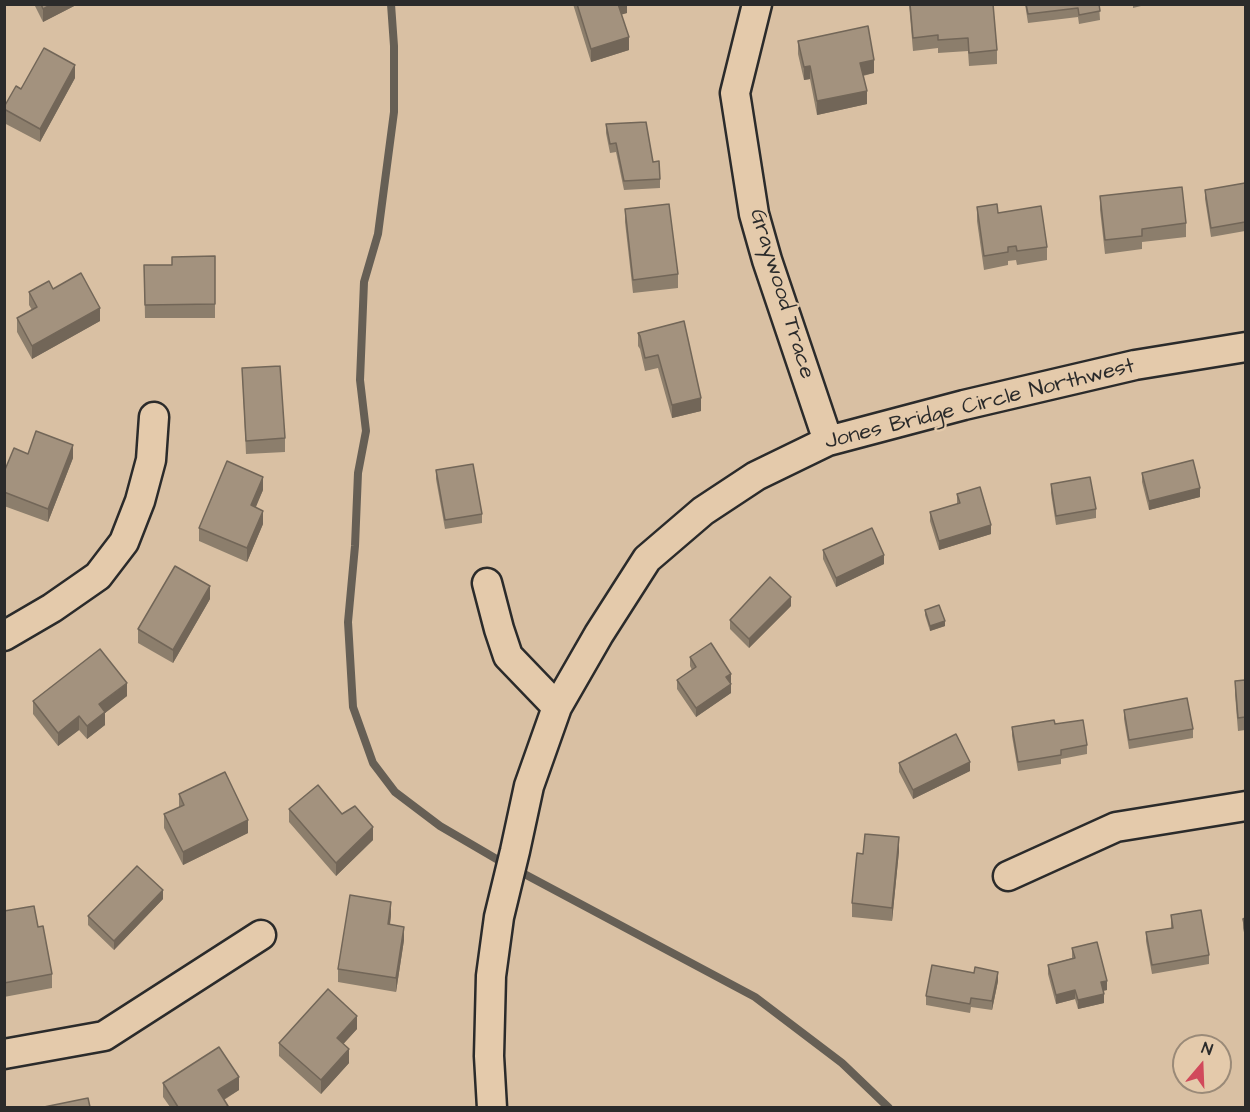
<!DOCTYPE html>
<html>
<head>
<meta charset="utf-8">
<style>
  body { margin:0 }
  #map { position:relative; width:1250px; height:1112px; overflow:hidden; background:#d9c0a3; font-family:"Architects Daughter",sans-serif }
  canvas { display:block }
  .frame { position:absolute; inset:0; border:6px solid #2b2b2b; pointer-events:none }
  .north { position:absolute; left:1172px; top:1034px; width:60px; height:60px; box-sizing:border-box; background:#e4caab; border:2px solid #9a8a78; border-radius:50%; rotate:19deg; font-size:16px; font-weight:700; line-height:24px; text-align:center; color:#2b2b2b }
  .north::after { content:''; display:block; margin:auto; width:21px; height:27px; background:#d1495b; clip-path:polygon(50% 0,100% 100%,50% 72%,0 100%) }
</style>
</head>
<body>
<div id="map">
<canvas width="1250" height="1112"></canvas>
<div class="frame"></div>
<div class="north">N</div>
</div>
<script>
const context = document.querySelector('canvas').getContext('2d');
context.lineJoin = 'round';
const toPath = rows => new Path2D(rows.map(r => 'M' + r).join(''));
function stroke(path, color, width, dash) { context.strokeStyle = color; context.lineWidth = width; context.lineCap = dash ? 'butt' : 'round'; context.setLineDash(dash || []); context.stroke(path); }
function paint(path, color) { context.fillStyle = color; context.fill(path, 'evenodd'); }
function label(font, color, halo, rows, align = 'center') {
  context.font = font + ' "Architects Daughter",sans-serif'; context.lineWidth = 4.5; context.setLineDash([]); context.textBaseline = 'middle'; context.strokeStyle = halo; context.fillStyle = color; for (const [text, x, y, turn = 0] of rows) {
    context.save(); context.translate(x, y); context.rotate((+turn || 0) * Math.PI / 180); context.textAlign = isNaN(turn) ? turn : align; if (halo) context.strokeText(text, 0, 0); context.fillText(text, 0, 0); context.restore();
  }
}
stroke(toPath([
  [391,4,394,46,394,112,378,234,364,282,360,380,366,431,358,473,355,546,348,622,353,707,373,763,395,792,440,826,505,864],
  [515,869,755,997,842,1063,889,1108]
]), '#665f55', 8);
const minor = toPath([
  [757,4,735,93,754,214,767,260,828,441],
  [487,583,499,629,508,656,557,707],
  [4,636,52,608,98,576,124,542,140,501,151,460,154,417],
  [1008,876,1116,827,1246,806],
  [4,1054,104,1036,261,935],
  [492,1108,489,1056,491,976,499,917,515,851,529,786,557,707,599,634,647,559,703,511,756,476,828,441,964,405,1135,365,1246,347]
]);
stroke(minor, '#2b2b2b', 33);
stroke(minor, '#e4caab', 28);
paint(toPath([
  [34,4,78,4,43,22],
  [573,4,627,4,627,13,621,14,629,50,591,62],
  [909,4,993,4,997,50,997,64,969,66,968,51,938,53,938,48,913,51],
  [1025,4,1099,4,1100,20,1079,24,1078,17,1028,23],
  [1133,4,1149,4,1133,8],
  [798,41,874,73,863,76,867,104,817,115,810,79,804,80,798,54],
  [75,78,40,142,4,123,4,107,21,89],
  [606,124,653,162,660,179,660,188,624,190,616,152,610,153,606,133],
  [1245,183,1245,231,1211,237,1205,199,1205,190],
  [1100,196,1186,223,1186,237,1142,242,1142,249,1105,254,1100,210],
  [977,207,998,213,1047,247,1047,260,1017,265,1016,260,1008,261,1008,265,984,270,977,221],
  [625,209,678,274,678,288,633,293,625,222],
  [215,256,215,318,145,318,144,265,172,265],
  [53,289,100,321,32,359,17,332,17,318,32,310,29,305,29,292],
  [684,321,701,411,672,418,658,368,645,371,640,349,638,346,638,333],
  [242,368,285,438,285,452,246,454],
  [28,454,73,458,48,522,4,506,4,472],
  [436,470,482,514,482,523,445,529,436,479],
  [1142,473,1200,497,1149,510,1142,482],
  [1051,484,1096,509,1096,518,1056,525,1051,493],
  [263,490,255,507,263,524,247,562,199,541,199,528],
  [957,494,991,534,939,550,930,521,930,512,957,504],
  [823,550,884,564,836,587,823,559],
  [210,599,173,663,138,643,138,629],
  [791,606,749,648,730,629,730,620],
  [925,610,945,626,930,631,925,615],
  [690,657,731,683,730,684,731,693,696,717,677,689,677,680,692,670,690,666],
  [1245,680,1245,730,1238,731,1235,694,1235,681],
  [127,696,105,713,105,725,87,739,79,730,58,746,33,714,33,701],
  [1124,710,1193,729,1193,738,1129,749,1124,719],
  [1055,724,1087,745,1087,754,1061,759,1061,764,1018,771,1012,736,1012,727],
  [899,763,970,771,913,799,899,772],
  [179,794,248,833,183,865,164,828,164,814,179,808],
  [289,809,342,814,373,840,336,876,289,822],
  [899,851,892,921,852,917,852,903,863,854],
  [163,899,114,950,88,925,88,916],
  [4,911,38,927,52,974,52,988,4,997],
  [391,915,390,925,404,940,396,992,338,982,338,969],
  [1171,915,1209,955,1209,964,1152,974,1146,941,1146,932,1171,928],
  [1245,918,1245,937,1243,928,1243,919],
  [1072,948,1107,990,1103,991,1104,1003,1078,1009,1075,999,1056,1004,1048,974,1048,965,1072,958],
  [998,981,992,1010,971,1007,970,1013,926,1005,926,996],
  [357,1029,343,1044,349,1063,321,1094,279,1056,279,1043],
  [163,1083,239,1090,224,1100,228,1107,170,1107,163,1097]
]), '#8c7e6c');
paint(toPath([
  [52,4,78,4,43,22,43,9],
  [617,4,627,4,627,13,617,16],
  [629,37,629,50,591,62,591,49],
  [874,60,874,73,860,76,860,63],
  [75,65,75,78,40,142,40,129],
  [810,66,810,79,804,80,804,67],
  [867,91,867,104,817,115,817,101],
  [100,308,100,321,32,359,32,346],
  [701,398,701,411,672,418,672,405],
  [73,445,73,458,48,522,48,509],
  [263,477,263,490,251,519,251,505],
  [1200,488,1200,497,1149,510,1149,501],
  [263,511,263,524,247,562,247,548],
  [991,525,991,534,939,550,939,541],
  [884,555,884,564,836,587,836,578],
  [210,586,210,599,173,663,173,650],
  [791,597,791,606,749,648,749,639],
  [945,621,945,626,930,631,930,626],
  [731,674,731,683,726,686,726,677],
  [127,683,127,696,105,713,105,725,87,739,87,726,99,704],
  [731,684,731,693,696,717,696,708],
  [79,716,79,730,58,746,58,733],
  [970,762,970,771,913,799,913,790],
  [248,820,248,833,183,865,183,852],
  [373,827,373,840,336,876,336,863],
  [899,837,899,851,892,921,892,908],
  [163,890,163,899,114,950,114,941],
  [391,902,391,915,388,938,388,924],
  [404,927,404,940,396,992,396,978],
  [998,972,998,981,992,1010,992,1001],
  [1107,981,1107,990,1101,991,1101,982],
  [1075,990,1075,999,1056,1004,1056,995],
  [1104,994,1104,1003,1078,1009,1078,1000],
  [357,1016,357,1029,337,1051,337,1038],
  [349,1049,349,1063,321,1094,321,1080],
  [239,1077,239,1090,218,1103,218,1090]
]), '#726658');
const building = toPath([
  [41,4,52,4,43,9,41,4],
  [577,4,618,4,629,37,591,49,577,4],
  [910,4,993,4,997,50,969,53,968,38,938,40,938,35,913,38,910,4],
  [1026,4,1099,4,1100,11,1079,15,1078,8,1028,14,1026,4],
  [868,26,874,60,860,63,867,91,817,101,810,66,804,67,798,41,868,26],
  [44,48,75,65,40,129,4,109,4,107,16,86,21,89,44,48],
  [646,122,653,162,659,161,660,179,624,181,616,143,610,144,606,124,646,122],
  [1245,183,1245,222,1211,228,1205,190,1245,183],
  [1182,187,1186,223,1142,229,1142,236,1105,240,1100,196,1182,187],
  [669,204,678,274,633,280,625,209,669,204],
  [997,204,998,213,1041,206,1047,247,1017,251,1016,246,1008,247,1008,252,984,256,977,207,997,204],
  [215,256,215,304,145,305,144,265,172,265,172,257,215,256],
  [81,273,100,308,32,346,17,318,37,307,29,292,49,281,53,289,81,273],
  [684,321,701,398,672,405,658,355,645,358,640,336,638,333,684,321],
  [280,366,285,438,246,441,242,368,280,366],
  [36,431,73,445,48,509,4,492,4,472,14,448,28,454,36,431],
  [1193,460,1200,488,1149,501,1142,473,1193,460],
  [227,461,263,477,251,505,263,511,247,548,199,528,227,461],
  [473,464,482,514,445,520,436,470,473,464],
  [1090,477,1096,509,1056,516,1051,484,1090,477],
  [980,487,991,525,939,541,930,512,960,503,957,494,980,487],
  [872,528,884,555,836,578,823,550,872,528],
  [175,566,210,586,173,650,138,629,175,566],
  [770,577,791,597,749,639,730,620,770,577],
  [939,605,945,621,930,626,925,610,939,605],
  [711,643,731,674,726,677,731,684,696,708,677,680,696,667,690,657,711,643],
  [100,649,127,683,99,704,105,712,87,726,79,716,58,733,33,701,100,649],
  [1245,680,1245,717,1238,718,1235,681,1245,680],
  [1187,698,1193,729,1129,740,1124,710,1187,698],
  [1054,720,1055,724,1083,720,1087,745,1061,750,1061,755,1018,762,1012,727,1054,720],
  [956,734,970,762,913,790,899,763,956,734],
  [225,772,248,820,183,852,164,814,184,805,179,794,225,772],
  [318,785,342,814,355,806,373,827,336,863,289,809,318,785],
  [865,834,899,837,892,908,852,903,857,853,863,854,865,834],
  [137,866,163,890,114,941,88,916,137,866],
  [350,895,391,902,388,924,404,927,396,978,338,969,350,895],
  [34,906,38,927,43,926,52,974,4,983,4,911,34,906],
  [1201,910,1209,955,1152,965,1146,932,1173,928,1171,915,1201,910],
  [1245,918,1245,928,1243,919,1245,918],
  [1097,942,1107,981,1101,982,1104,994,1078,1000,1075,990,1056,995,1048,965,1075,958,1072,948,1097,942],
  [932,965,974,973,975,967,998,972,992,1001,971,998,970,1004,926,996,932,965],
  [328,989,357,1016,337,1038,349,1049,321,1080,279,1043,328,989],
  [219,1047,239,1077,218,1090,228,1106,225,1107,178,1107,163,1083,219,1047],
  [88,1098,90,1107,44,1107,88,1098]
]);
paint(building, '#a3927e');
stroke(building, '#726658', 1.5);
label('22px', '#2b2b2b', '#e4caab', [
  ["Graywood Trace",781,294,73],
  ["Jones Bridge Circle Northwest",980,405,-14]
]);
</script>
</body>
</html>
